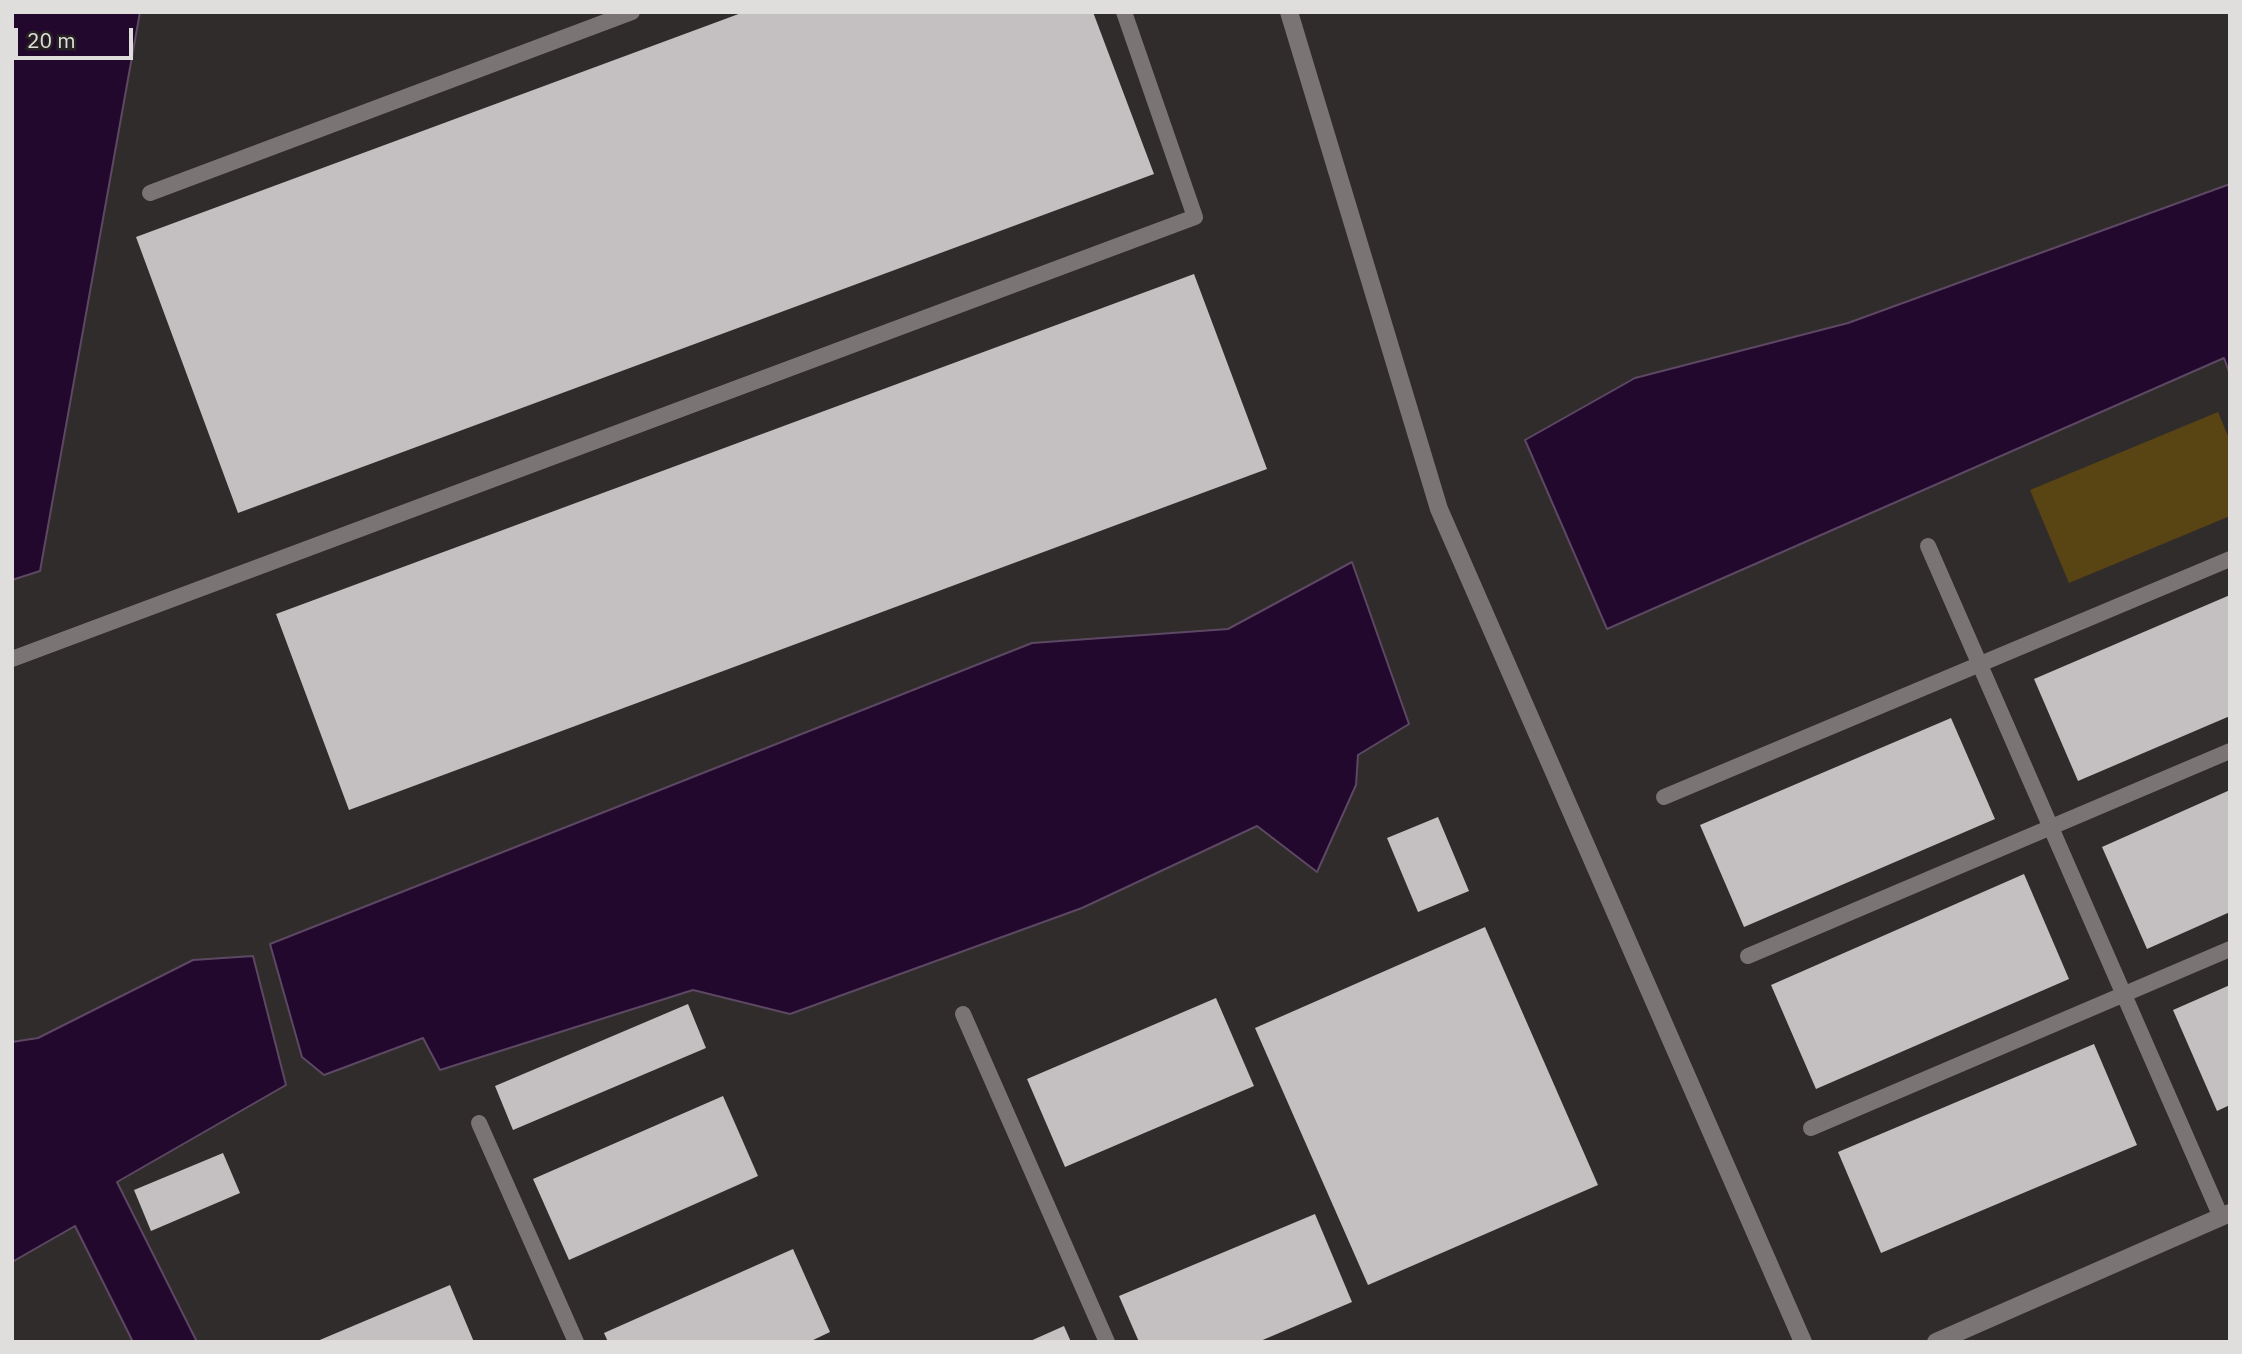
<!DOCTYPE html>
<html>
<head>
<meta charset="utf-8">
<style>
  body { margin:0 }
  #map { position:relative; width:2242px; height:1354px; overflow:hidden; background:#312c2c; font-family:"IBM Plex Sans",sans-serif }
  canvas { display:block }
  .frame { position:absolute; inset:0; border:14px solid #e0dddd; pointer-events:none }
  .scale { position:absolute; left:14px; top:28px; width:119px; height:32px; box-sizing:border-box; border:4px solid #e0dddd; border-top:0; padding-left:9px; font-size:21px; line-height:24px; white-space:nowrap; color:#e0dddd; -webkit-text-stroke:5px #272222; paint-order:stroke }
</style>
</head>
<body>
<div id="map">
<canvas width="2242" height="1354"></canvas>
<div class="frame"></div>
<div class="scale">20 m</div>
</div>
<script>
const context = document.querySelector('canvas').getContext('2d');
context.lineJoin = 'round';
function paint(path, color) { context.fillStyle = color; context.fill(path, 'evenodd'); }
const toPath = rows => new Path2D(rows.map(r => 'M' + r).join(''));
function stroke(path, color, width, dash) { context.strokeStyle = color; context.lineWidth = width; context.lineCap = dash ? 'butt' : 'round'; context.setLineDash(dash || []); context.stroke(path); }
paint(toPath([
  [2218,412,2230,441,2230,516,2069,583,2030,490]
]), '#594413');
const water = toPath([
  [12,12,140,12,40,571,12,580,12,12],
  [2230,184,2230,374,2224,358,1607,629,1525,440,1635,378,1848,323,2230,184],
  [1352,562,1409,724,1358,755,1356,785,1317,872,1257,826,1082,908,790,1014,693,990,440,1070,423,1038,324,1075,302,1057,270,944,1032,643,1228,629,1352,562],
  [253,956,286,1085,117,1182,197,1342,133,1342,75,1226,12,1262,12,1042,38,1038,193,960,253,956]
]);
paint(water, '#23082e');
stroke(water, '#5c4862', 2);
paint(toPath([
  [744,12,1093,12,1154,174,238,513,136,237],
  [1194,274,1267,469,349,810,276,614],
  [2230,595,2230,716,2078,781,2034,679],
  [1951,718,1995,819,1744,927,1700,825],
  [2230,790,2230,912,2147,949,2102,847],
  [1438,817,1469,891,1418,912,1387,838],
  [2024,874,2069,979,1816,1089,1771,985],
  [1485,927,1598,1185,1368,1285,1255,1028],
  [2230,985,2230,1105,2217,1111,2173,1010],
  [1216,998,1254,1086,1065,1167,1027,1079],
  [688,1004,706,1048,513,1130,495,1086],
  [2094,1044,2137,1145,1881,1253,1838,1152],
  [723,1096,758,1176,569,1260,533,1179],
  [223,1153,240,1193,151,1231,134,1190],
  [1315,1214,1352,1302,1258,1342,1139,1342,1119,1296],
  [793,1249,830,1332,809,1342,608,1342,604,1333],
  [450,1285,474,1342,315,1342],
  [1064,1326,1071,1342,1028,1342]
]), '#c4bfc1');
stroke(toPath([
  [150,193,632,12],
  [1928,546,2221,1217],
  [12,659,1195,217,1124,12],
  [1664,797,2230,559],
  [1748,956,2230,751],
  [963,1014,1107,1342],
  [479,1123,576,1342],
  [1811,1128,2230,949]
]), '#7a7574', 16);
stroke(toPath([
  [1289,12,1439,509,1803,1342]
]), '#7a7574', 18);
stroke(toPath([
  [1936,1342,2230,1213]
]), '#7a7574', 18);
</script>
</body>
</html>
